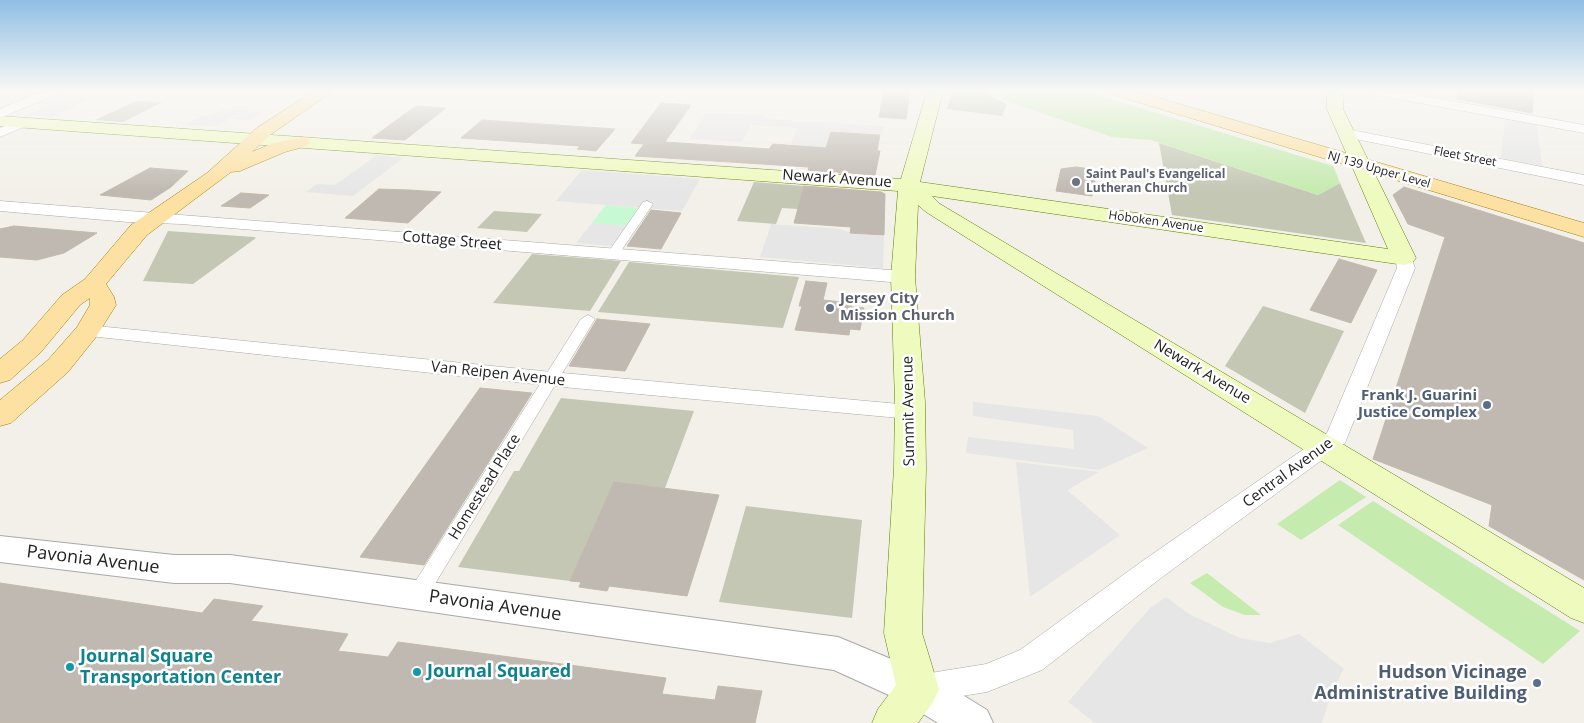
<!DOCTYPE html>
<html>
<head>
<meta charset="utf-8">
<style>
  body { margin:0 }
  canvas { display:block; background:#f2f0e8 }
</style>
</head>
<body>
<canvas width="1584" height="723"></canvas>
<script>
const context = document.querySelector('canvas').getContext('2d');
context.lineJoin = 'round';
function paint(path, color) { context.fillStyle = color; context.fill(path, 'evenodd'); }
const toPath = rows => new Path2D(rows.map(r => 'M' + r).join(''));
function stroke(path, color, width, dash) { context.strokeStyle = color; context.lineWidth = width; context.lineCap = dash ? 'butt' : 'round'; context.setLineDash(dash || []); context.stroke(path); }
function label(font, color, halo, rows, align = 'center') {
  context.font = font + ' "Open Sans",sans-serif'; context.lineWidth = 5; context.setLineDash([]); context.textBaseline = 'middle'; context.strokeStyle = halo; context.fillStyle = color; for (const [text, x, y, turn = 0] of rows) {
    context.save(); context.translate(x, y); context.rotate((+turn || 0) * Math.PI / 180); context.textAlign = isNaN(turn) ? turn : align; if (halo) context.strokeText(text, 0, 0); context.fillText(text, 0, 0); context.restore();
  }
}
paint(toPath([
  [952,91,980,91,1007,104,1002,116,947,109],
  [137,101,163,102,123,122,95,120],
  [1159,143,1318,195,1340,183,1366,243,1172,215],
  [754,182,804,186,798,209,782,208,776,224,737,221],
  [494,211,542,214,527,232,477,228],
  [168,231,254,237,256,238,193,284,143,281],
  [532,254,621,261,590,311,493,303],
  [629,262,799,277,783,328,598,312],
  [1263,306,1344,331,1305,413,1225,366],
  [561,398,694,411,665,488,614,483,570,581,458,567,514,471,519,471],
  [746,506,862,520,852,618,719,602]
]), '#c4c7b4');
paint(toPath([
  [1001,91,1084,91,1333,166,1340,183,1318,195,1151,140,1112,137,1000,99,1006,93],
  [1340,480,1366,497,1301,540,1277,524],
  [1373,501,1580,631,1543,664,1338,525],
  [1207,573,1261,615,1245,615,1223,607,1190,583]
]), '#c5ebaf');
paint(toPath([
  [606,205,639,208,627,226,592,223]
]), '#c7fad2');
paint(toPath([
  [56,96,70,96,94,98,52,117,27,115,49,105,38,104],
  [221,110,263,112,251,120,232,119,239,115,229,114,236,115,217,126,185,125,201,116,210,116],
  [706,113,761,115,768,119,884,126,882,134,831,131,826,148,816,147,809,167,783,165,797,128,751,125,742,142,690,139],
  [1505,118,1537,123,1542,166,1501,158],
  [377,155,403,158,353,196,306,192,317,184,335,185],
  [582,170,700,179,682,211,556,201],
  [592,223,627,226,613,246,576,243],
  [771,224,840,229,851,233,884,236,883,268,760,257],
  [973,402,1098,416,1148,448,1099,470,966,453,968,437,1074,449,1073,430,973,416],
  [1016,462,1099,472,1067,490,1120,535,1030,597],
  [1166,597,1189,614,1240,638,1270,643,1299,634,1344,669,1332,691,1322,723,1095,723,1068,702,1150,608]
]), '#e6e6e6');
const building = toPath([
  [884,91,910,91,906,119,879,117,884,91],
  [1458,91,1534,91,1532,113,1457,99,1458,91],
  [661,103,691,105,665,142,769,149,773,144,826,148,831,132,880,135,877,151,880,151,875,175,808,171,809,167,635,156,644,144,631,143,661,103],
  [416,106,446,108,405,140,372,138,416,106],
  [482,120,615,129,596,151,577,149,580,146,461,138,482,120],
  [1076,167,1084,168,1096,175,1092,196,1056,191,1061,169,1076,167],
  [150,168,188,171,171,187,151,200,100,195,150,168],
  [804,186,881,192,885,194,884,235,850,233,851,227,794,223,804,186],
  [1404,187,1584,243,1584,580,1489,526,1492,505,1373,459,1445,237,1408,224,1393,195,1404,187],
  [379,189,409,190,441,192,408,223,345,218,379,189],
  [241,193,269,195,250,208,221,206,241,193],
  [651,210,681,213,661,249,627,246,651,210],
  [14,226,97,233,64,253,37,260,0,257,0,229,14,226],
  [1339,259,1377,270,1351,323,1310,310,1339,259],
  [806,281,827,283,823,300,852,303,851,307,864,308,860,330,850,329,849,335,795,330,802,306,799,306,806,281],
  [597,319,650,324,625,371,569,366,597,319],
  [480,388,532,393,424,565,360,557,480,388],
  [614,482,719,495,687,596,609,586,607,591,579,587,581,582,570,581,614,482],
  [0,583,202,613,214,599,263,606,251,621,348,634,338,651,388,657,398,642,666,678,662,694,715,700,718,686,762,691,755,723,0,723,0,583]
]);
paint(building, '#bfb9b1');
stroke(building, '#c4b9aa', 1);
const pedestrian = toPath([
  [647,201,653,204,619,254,617,257,609,257,607,254,643,202,647,201],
  [588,315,595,319,424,602,417,604,410,602,407,596,410,590,581,319,588,315]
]);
const minor = toPath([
  [42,91,59,91,57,94,0,118,0,109,42,91],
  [1370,91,1397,91,1584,125,1584,133,1376,95,1370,91],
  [24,118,31,122,29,125,0,137,0,128,24,118],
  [1346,129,1584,175,1584,185,1341,136,1339,133,1346,129],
  [0,201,903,271,910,273,912,277,910,281,903,283,181,224,128,222,0,211,0,201],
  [1404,253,1410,254,1415,268,1345,443,1161,578,1042,670,987,692,918,703,907,699,902,689,907,679,918,675,986,664,1020,650,1141,562,1327,433,1397,268,1395,258,1398,254,1404,253],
  [87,325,552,372,910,405,918,407,921,412,918,417,910,419,552,386,80,335,77,331,80,327,87,325]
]);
const tertiary = toPath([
  [0,536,174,555,230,555,838,637,932,676,987,710,993,723,938,723,904,702,834,670,230,583,174,583,0,562,0,536]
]);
const secondary = toPath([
  [927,91,943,91,920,182,1388,249,1327,109,1327,91,1343,91,1343,109,1416,258,1412,263,1404,265,932,196,940,204,1584,588,1584,623,1571,618,926,212,918,205,915,277,925,402,926,468,922,633,939,689,933,702,918,723,872,723,878,709,896,685,884,633,894,468,895,402,891,277,898,191,0,126,0,116,901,179,927,91]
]);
const primary = toPath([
  [314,91,333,91,270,135,252,152,271,144,301,137,307,138,310,142,307,146,285,152,240,171,231,172,147,235,106,284,114,297,116,305,96,337,68,372,11,423,0,426,0,400,48,360,77,327,90,305,90,298,80,305,41,352,10,380,0,383,0,359,23,340,62,295,85,279,131,225,207,173,258,127,314,91],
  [1109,91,1135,91,1584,223,1584,237,1111,94,1109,91]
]);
stroke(pedestrian, '#a9a9a9', 1);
stroke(minor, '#a9a9a9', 1);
stroke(tertiary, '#a9a9a9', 2);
stroke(secondary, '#607c05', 1);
stroke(primary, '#9f7f00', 1);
paint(pedestrian, '#fff');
paint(minor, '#fff');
paint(tertiary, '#fff');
paint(secondary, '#effabe');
paint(primary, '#fce1a3');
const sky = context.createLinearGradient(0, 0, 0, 192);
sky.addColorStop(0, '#8fbee4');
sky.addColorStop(0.47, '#f9f8f5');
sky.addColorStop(1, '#f9f8f500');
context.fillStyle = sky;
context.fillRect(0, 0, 1584, 192);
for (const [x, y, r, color] of [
  [1076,182,5,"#6b7280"],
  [830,308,5,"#6b7280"],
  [1487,405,5,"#5c6f8a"],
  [70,667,5,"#0f9aa8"],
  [417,672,5,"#0f9aa8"],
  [1537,683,5,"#5c6f8a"]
]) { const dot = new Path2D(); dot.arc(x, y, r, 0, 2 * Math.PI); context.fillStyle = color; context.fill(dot); stroke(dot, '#fff', 2); }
label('12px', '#222', '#fff', [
  ["Fleet Street",1465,157,11],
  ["NJ 139 Upper Level",1379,170,16],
  ["Hoboken Avenue",1156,222,8]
]);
label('bold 12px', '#5b616d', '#fff', [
  ["Saint Paul's Evangelical",1086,175],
  ["Lutheran Church",1086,189]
], 'left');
label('15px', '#222', '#fff', [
  ["Newark Avenue",837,179,4],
  ["Cottage Street",452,241,5],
  ["Newark Avenue",1202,372,31],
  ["Van Reipen Avenue",498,374,6],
  ["Summit Avenue",909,411,-91],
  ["Central Avenue",1288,473,-36],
  ["Homestead Place",485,487,-58]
]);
label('bold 15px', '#5b616d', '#fff', [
  ["Jersey City",840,299],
  ["Mission Church",840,316]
], 'left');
label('bold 15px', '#4e5e75', '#fff', [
  ["Frank J. Guarini",1477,396],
  ["Justice Complex",1477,413]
], 'right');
label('18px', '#222', '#fff', [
  ["Pavonia Avenue",93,560,7],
  ["Pavonia Avenue",495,606,8]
]);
label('bold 18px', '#0d838f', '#fff', [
  ["Journal Square",80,657],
  ["Transportation Center",80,678],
  ["Journal Squared",427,672]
], 'left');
label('bold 18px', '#4e5e75', '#fff', [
  ["Hudson Vicinage",1527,673],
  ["Administrative Building",1527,694]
], 'right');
</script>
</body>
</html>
